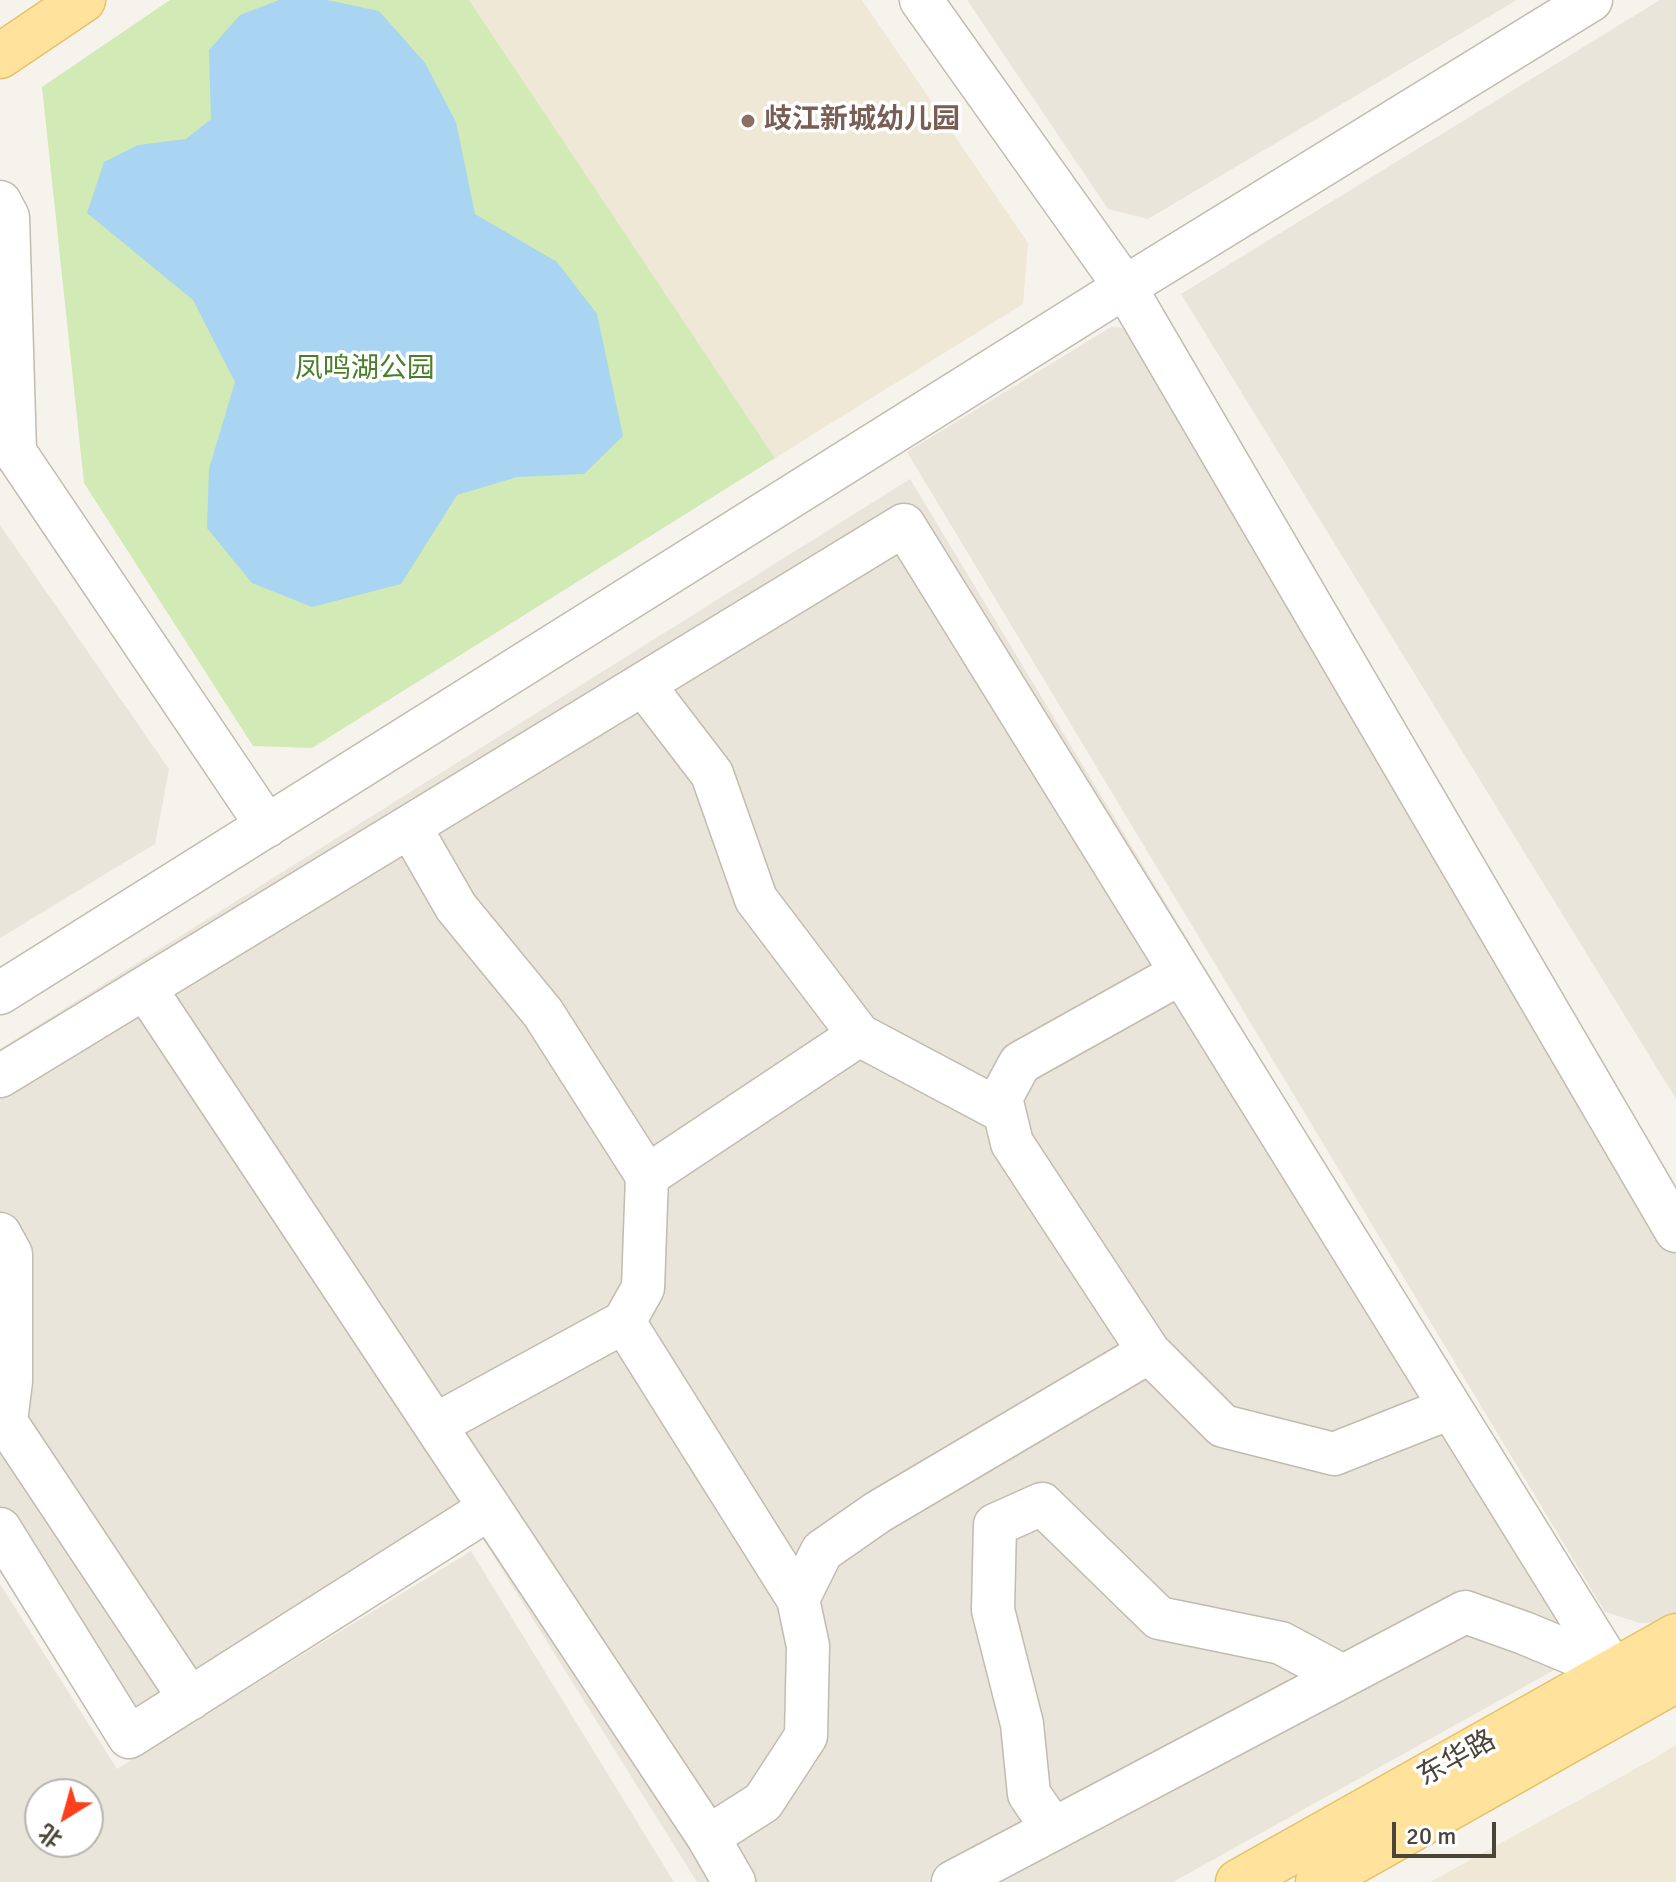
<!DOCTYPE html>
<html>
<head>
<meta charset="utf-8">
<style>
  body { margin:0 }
  #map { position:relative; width:1676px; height:1882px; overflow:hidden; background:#f6f3ec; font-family:Signika,"Noto Sans SC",sans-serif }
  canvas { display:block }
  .north { position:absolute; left:24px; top:1778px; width:80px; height:80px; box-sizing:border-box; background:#fff; border:2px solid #b7b4b0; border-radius:50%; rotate:217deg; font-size:22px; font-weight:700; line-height:32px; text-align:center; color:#4b4439 }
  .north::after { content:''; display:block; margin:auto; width:28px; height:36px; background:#fc3f1d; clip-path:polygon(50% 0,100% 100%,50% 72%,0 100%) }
  .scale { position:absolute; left:1392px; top:1822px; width:104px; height:36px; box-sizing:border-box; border:4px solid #4b4439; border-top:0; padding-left:10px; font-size:24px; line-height:28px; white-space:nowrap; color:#4b4439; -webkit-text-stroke:6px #fff; paint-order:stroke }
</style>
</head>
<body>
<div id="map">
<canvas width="1676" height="1882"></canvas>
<div class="north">北</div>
<div class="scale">20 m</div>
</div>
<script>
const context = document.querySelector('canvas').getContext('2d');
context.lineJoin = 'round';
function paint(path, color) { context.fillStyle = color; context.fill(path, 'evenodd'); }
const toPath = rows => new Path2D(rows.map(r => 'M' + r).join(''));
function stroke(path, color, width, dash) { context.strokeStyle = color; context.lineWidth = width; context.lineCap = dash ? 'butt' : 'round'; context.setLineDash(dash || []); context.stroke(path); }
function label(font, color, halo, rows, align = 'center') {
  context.font = font + ' Signika,"Noto Sans SC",sans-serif'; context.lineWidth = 7; context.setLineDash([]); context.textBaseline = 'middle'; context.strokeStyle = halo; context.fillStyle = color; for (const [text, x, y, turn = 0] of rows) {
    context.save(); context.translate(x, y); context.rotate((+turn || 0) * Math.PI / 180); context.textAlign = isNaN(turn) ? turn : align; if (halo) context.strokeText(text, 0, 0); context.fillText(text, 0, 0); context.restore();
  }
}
paint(toPath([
  [967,0,1517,0,1148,219,1108,209],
  [1660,0,1676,0,1676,1099,1181,294],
  [1111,327,1125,328,1135,332,1676,1254,1676,1622,1640,1623,1605,1612,907,452],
  [910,479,1610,1639,1173,1882,697,1882,481,1536,122,1752,0,1564,0,1049],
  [0,525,169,769,155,844,0,938],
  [471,1551,674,1882,0,1882,0,1584,117,1769],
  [40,1794,88,1794,88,1842,40,1842]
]), '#eae5da');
paint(toPath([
  [469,0,862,0,1028,243,1023,304,775,458],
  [1676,1745,1676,1882,1430,1882,1648,1762]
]), '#efe8d6');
paint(toPath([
  [170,0,469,0,775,458,312,748,253,746,84,483,42,87]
]), '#d2eab5');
paint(toPath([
  [279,0,327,0,379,11,425,63,456,122,475,214,557,262,597,314,623,436,584,474,517,477,457,495,401,584,312,607,252,583,207,528,209,469,235,382,193,300,87,213,104,162,138,145,186,139,211,119,209,50,240,15]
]), '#a9d4f2');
const minor = toPath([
  [921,0,1125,287,1676,1231],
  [0,202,8,217,15,452,267,826],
  [643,684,712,774,756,899,859,1035,1004,1112],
  [410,827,456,907,543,1013,647,1176,643,1288,624,1322,435,1425],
  [1181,973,1020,1063,1001,1098,1012,1143,1149,1352,1223,1426,1334,1454,1450,1408],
  [145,988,708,1837,734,1882],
  [0,993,1125,287,1591,0],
  [0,1076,904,525,1613,1670],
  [647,1176,859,1035],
  [0,1234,11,1254,11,1381,6,1422,0,1430],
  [624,1322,798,1599],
  [6,1422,190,1699],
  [0,1529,129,1737,490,1508],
  [1053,1829,1029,1794,1022,1724,993,1610,995,1525,1042,1504,1159,1618,1281,1643,1343,1676],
  [708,1837,763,1802,806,1736,808,1646,798,1599,822,1551,878,1512,1149,1352],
  [953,1882,1465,1612,1524,1633,1613,1670]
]);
const major = toPath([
  [0,56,83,0],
  [1238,1882,1676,1636],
  [1318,1882,1676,1680]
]);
stroke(minor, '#c2bbae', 45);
stroke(major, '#e6c16a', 47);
stroke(minor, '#fff', 42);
stroke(major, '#ffe39c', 44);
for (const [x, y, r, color] of [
  [748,121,8,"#8d6e63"]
]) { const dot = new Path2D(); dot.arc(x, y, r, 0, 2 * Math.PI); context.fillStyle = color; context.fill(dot); stroke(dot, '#fff', 3); }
label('bold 28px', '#785e54', '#fff', [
  ["歧江新城幼儿园",764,121]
], 'left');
label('28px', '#4a7f2a', '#fff', [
  ["凤鸣湖公园",365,370]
]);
label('28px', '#4b4439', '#fff', [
  ["东华路",1457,1759,-29]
]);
</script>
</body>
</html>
